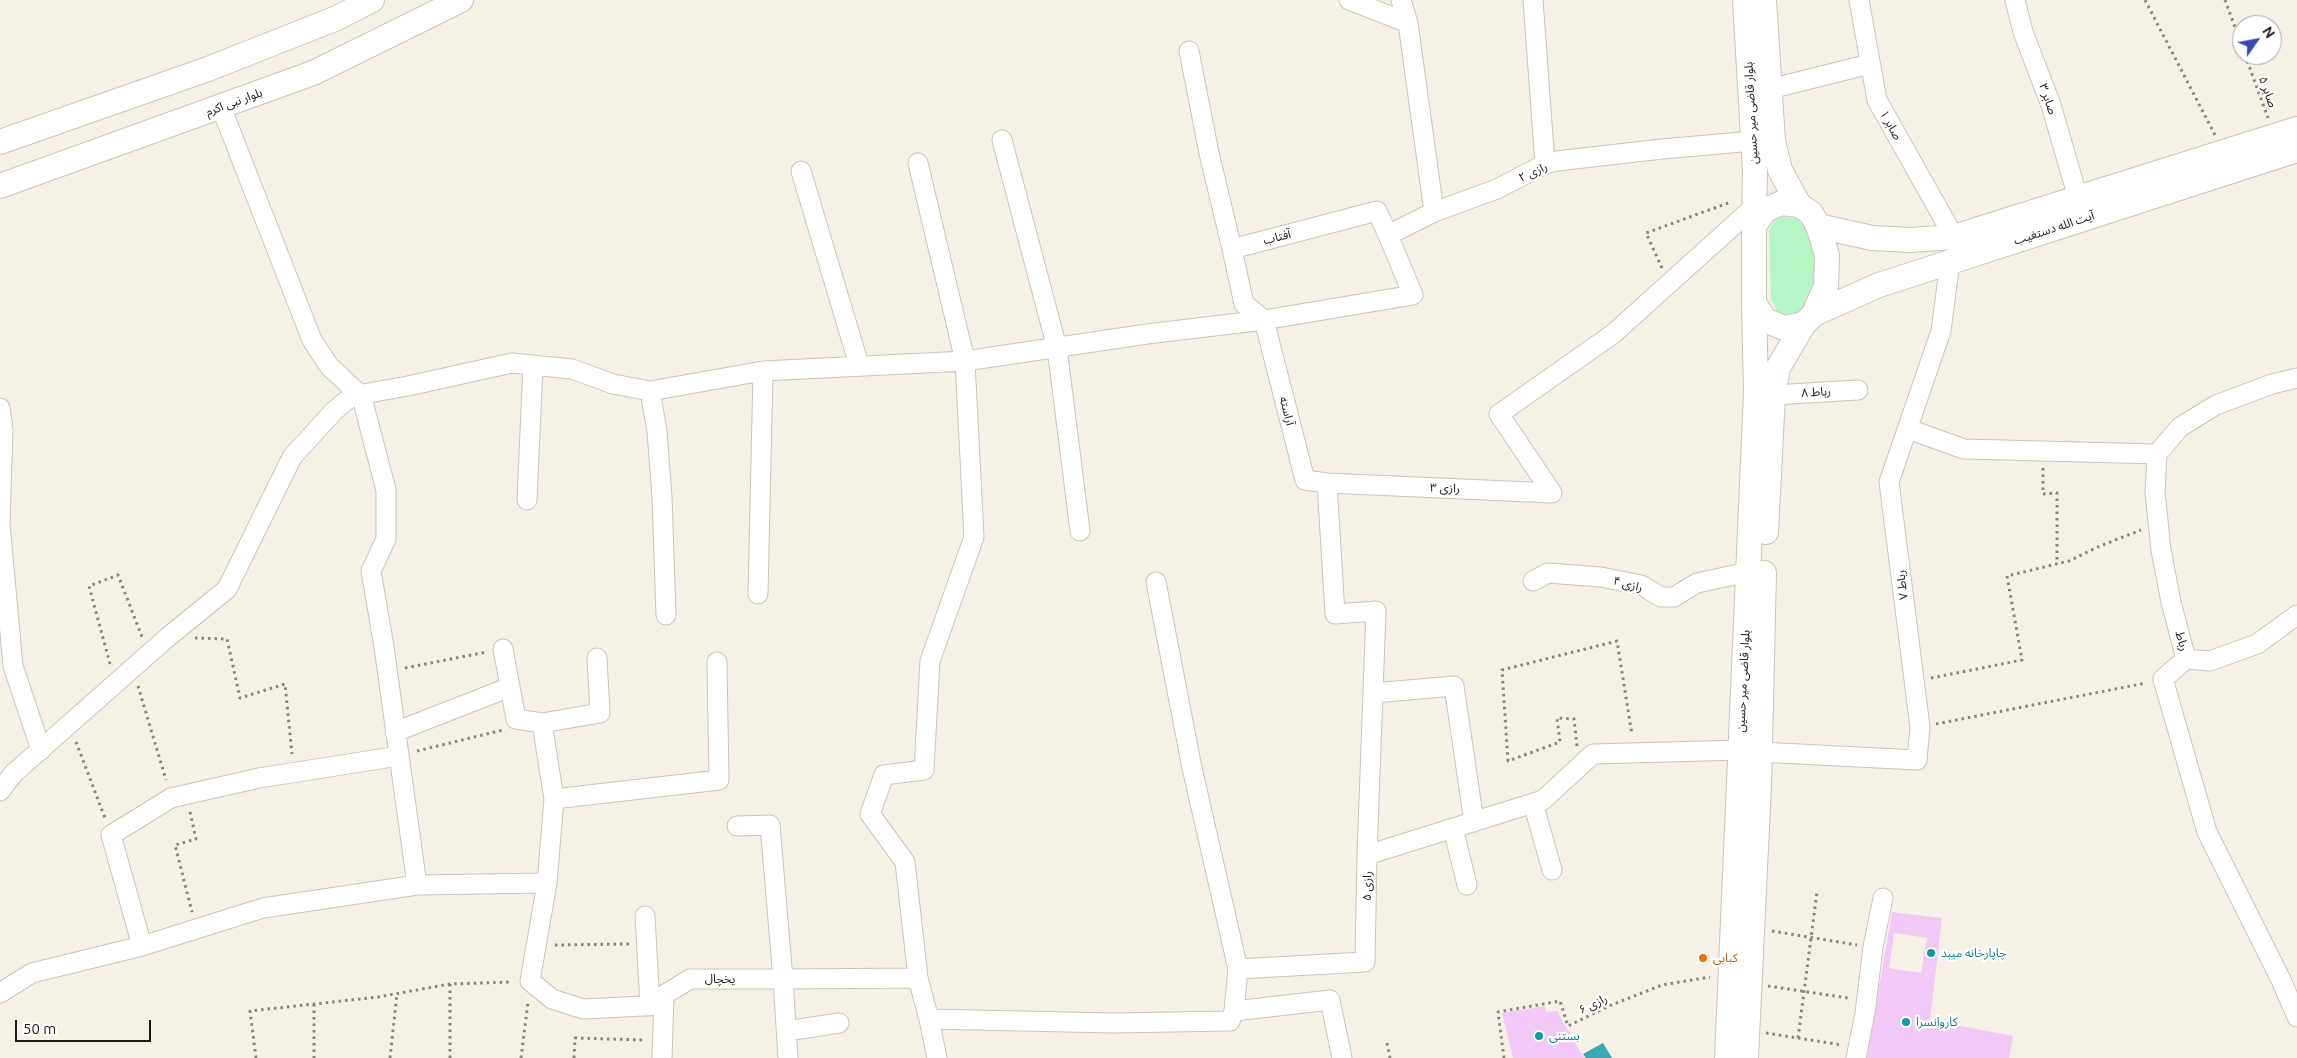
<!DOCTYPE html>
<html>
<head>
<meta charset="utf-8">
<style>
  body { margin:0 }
  #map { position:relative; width:2297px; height:1058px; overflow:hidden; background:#f6f1e7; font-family:Ubuntu,sans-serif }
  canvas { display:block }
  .north { position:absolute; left:2232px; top:15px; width:50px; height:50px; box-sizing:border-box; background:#fff; border:1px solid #a5a4a3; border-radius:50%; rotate:57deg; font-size:14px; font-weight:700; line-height:20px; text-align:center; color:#1e1c19 }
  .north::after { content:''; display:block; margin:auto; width:18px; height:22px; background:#3a47bb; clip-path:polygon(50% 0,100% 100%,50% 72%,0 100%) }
  .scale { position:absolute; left:15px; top:1020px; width:136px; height:22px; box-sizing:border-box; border:2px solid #1e1c19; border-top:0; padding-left:6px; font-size:15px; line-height:18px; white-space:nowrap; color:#1e1c19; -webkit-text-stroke:4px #fff; paint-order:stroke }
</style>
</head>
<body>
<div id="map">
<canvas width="2297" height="1058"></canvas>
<div class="north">N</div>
<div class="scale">50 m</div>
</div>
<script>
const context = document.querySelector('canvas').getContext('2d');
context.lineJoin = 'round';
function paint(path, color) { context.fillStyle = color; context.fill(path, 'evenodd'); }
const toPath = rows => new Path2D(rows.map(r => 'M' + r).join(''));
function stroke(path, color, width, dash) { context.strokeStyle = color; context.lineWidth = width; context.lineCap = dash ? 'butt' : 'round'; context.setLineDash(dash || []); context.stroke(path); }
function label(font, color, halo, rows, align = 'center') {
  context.font = font + ' Ubuntu,"Noto Sans Arabic",sans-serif'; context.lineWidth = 4.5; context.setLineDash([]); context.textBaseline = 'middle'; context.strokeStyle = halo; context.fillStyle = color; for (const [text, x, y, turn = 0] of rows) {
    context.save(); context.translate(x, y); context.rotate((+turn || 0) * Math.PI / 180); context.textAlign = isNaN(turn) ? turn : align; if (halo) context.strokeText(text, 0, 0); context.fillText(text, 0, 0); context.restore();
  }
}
paint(toPath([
  [1777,216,1796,218,1812,233,1822,281,1806,309,1787,317,1777,312,1771,299,1769,230]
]), '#b5f6c5');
paint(toPath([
  [1603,1043,1612,1058,1586,1058,1583,1054]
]), '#39aab4');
paint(toPath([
  [1892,912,1942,918,1930,1020,2013,1036,2009,1058,1867,1058],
  [1894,933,1927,938,1921,973,1889,968],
  [1545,1006,1546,1012,1557,1011,1584,1058,1513,1058,1502,1013]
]), '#f0c9f7');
const minor = toPath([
  [1349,0,1408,23],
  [1401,0,1408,23,1434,212],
  [1533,0,1545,164],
  [1859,0,1877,100,1954,237],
  [2015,0,2023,32,2051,105,2078,198],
  [1189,51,1209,153,1232,249],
  [1770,89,1870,64],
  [221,107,312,340,329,366,359,394,363,402,386,490,386,539,371,571,384,647,417,885],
  [1002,140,1057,348,1080,531],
  [801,171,859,365],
  [2297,378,2272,384,2216,405,2180,427,2157,454,2155,492,2161,550,2171,602,2186,659,2163,679,2207,832,2281,980,2297,1017],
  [650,391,657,431,662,497,666,615],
  [1773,395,1858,390],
  [0,408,3,429,0,524,13,666,41,750],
  [1908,429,1964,449,2157,454],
  [1327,483,1305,480,1264,320,1244,304,1232,249,1377,211,1388,235],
  [527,500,533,365],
  [1533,581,1548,573,1601,577,1641,585,1661,597,1674,597,1697,583,1748,572],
  [1156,582,1192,768,1238,969],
  [758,594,763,371],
  [503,649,516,719,542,723,554,799,547,883,530,981,552,999,583,1009,663,1005],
  [2186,659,2210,661,2257,644,2297,615],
  [1373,693,1454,686,1474,822],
  [542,723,600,713,597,658],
  [395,732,510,687],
  [1760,752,1917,760,1920,727,1889,482,1941,331,1950,262],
  [0,791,14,773,168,637,227,589,292,457,334,411,352,396,408,386,512,363,572,369,613,384,650,391,763,371,965,361,1147,334,1264,320,1413,295,1388,235,1434,212,1497,189,1545,164,1557,161,1662,149,1753,141],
  [554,799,719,780,717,662],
  [1533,803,1552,870],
  [1453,828,1467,885],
  [1367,855,1376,611,1335,614,1327,483,1552,493,1499,414,1613,334,1755,206],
  [645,916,650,1006],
  [142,946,111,835,171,798,259,778,399,756],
  [918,978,905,862,870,814,884,775,924,770,930,661,974,537,965,361,918,163],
  [0,993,32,973,142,946,263,908,417,885,547,883],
  [787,1031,839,1023],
  [662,1058,664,995,690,979,783,979,770,825,737,826],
  [788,1058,783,979,918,978,929,1019],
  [937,1058,929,1019,1114,1023,1230,1021,1234,1011],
  [1342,1058,1330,1000,1234,1011,1238,969,1365,962,1367,855,1543,800,1593,754,1740,750],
  [1856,1058,1865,1013,1873,947,1883,898]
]);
const major = toPath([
  [1745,0,1755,172,1754,226],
  [1764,0,1773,141,1780,170,1799,205],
  [0,142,208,69,337,18,372,0],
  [0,186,313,73,461,0],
  [1818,226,1872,238,1911,240,1954,237,2297,129],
  [1814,314,1826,286,1827,255,1818,226,1811,213,1799,205,1781,203,1764,211,1754,226,1754,303,1765,320,1784,328,1804,324,1814,314,1879,285,2297,150],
  [1766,532,1773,395,1778,368,1804,324],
  [1727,1058,1756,392,1754,303],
  [1746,1058,1759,785,1764,573]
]);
stroke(minor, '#cac5bb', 21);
stroke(major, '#cac5bb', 26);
stroke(toPath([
  [2145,0,2215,135],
  [2225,0,2242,46],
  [2245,55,2268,118],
  [1662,268,1646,233,1731,202],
  [2043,468,2043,494,2057,493,2057,564],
  [195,638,227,639,240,698,285,684,292,754],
  [110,664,89,586,118,575,142,637],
  [405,668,487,652],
  [1931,678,2022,660,2007,576,2069,561,2100,546,2141,530],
  [138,686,166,780],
  [1936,724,2146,683],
  [76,742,105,818],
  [1577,746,1574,719,1557,718,1560,742,1508,761,1502,670,1617,641,1632,735],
  [417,751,503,730],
  [190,812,196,839,175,845,192,912],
  [1772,931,1857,945],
  [555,945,629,944],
  [450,984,450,1058],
  [1768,986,1848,998],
  [314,1004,314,1058],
  [1766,1033,1798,1038,1817,892],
  [1798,1038,1842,1045],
  [1387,1043,1390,1058],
  [256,1058,250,1011,378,997,450,984,512,982],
  [390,1058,397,994],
  [521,1058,528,1002],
  [574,1058,575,1038,646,1040],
  [1504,1058,1498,1012,1560,1001,1568,1026,1609,1006,1662,985,1710,977]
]), '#88857e', 3, [2.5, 4]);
stroke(minor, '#fff', 19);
stroke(major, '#fff', 24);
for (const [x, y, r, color] of [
  [1931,953,5,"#0f9aa8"],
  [1703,958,5,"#e8710a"],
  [1906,1022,5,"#0f9aa8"],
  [1539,1036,5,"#0f9aa8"]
]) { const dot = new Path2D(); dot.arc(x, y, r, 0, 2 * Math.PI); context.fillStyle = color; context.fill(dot); stroke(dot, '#fff', 2); }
label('12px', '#1e1c19', '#fff', [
  ["صابر ۵",2268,92,70],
  ["صابر ۳",2048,99,71],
  ["بلوار نبی اکرم",234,102,-20],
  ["بلوار قاضی میر حسین",1751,113,-93],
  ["صابر ۱",1891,125,61],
  ["رازی ۲",1533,172,-25],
  ["آیت الله دستغیب",2054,228,-18],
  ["آفتاب",1277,237,-14],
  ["رباط ۸",1816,392,-4],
  ["آراسته",1287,411,76],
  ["رازی ۳",1445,488,2],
  ["رازی ۴",1628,584,15],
  ["رباط ۷",1902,585,-97],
  ["رباط",2182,641,75],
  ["بلوار قاضی میر حسین",1743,681,-87],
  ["رازی ۵",1367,886,-89],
  ["یخچال",720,979],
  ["رازی ۶",1593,1004,-26]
]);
label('12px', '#0d838f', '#fff', [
  ["چاپارخانه میبد",1941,953],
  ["کاروانسرا",1916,1022],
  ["بستنی",1549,1036]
], 'left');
label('12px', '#c56008', '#fff', [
  ["کبابی",1713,958]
], 'left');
</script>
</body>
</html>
